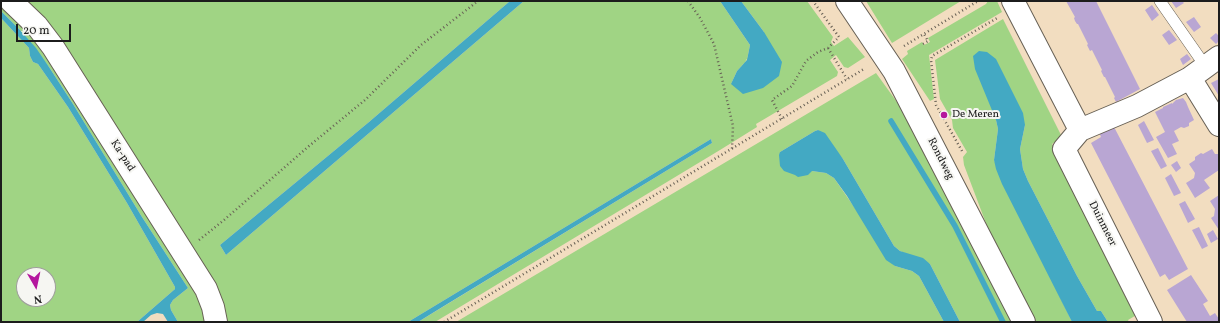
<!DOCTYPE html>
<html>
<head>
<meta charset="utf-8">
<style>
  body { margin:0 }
  #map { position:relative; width:1220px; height:323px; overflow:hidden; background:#f2ddc0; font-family:Vollkorn,serif }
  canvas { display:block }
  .frame { position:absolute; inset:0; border:2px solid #1c1c1c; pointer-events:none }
  .north { position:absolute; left:16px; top:267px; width:40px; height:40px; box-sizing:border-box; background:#f6f6f2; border:1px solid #9f9f9c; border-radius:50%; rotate:171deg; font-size:11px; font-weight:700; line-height:16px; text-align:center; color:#1c1c1c }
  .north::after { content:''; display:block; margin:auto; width:14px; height:18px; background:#b5179e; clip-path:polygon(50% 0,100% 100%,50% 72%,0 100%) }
  .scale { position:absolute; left:16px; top:24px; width:55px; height:18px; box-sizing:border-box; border:2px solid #1c1c1c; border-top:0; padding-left:5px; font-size:12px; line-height:14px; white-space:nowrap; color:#1c1c1c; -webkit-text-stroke:3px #f6f6f2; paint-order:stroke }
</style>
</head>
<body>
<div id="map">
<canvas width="1220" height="323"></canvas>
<div class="frame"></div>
<div class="north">N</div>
<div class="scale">20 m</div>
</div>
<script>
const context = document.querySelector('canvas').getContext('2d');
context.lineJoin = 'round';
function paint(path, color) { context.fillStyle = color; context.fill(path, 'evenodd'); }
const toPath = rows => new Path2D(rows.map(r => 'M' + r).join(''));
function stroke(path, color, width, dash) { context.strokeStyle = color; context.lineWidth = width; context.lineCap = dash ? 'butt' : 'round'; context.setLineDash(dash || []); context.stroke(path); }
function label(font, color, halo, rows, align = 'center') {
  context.font = font + ' Vollkorn,serif'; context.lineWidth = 4; context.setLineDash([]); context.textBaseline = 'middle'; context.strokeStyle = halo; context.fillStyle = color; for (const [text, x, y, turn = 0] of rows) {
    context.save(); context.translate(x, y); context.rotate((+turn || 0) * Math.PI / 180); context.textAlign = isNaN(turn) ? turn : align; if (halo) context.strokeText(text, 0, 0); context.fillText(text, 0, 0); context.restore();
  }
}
paint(toPath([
  [1,1,32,29,202,292,211,322,178,322,171,310,170,305,173,300,188,288,142,217,73,104,49,67,19,29,1,11],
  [18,1,510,1,369,122,220,245,226,255,524,1,720,1,750,45,747,60,737,71,731,84,764,32,741,1,807,1,833,37,831,42,834,46,848,37,865,57,848,68,844,67,836,55,830,60,838,72,837,76,756,124,757,127,720,150,435,322,418,322,712,143,711,139,408,322,221,322,168,208,139,162,117,140],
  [866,1,961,1,892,43],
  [988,1,997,1,1002,12,929,55,934,99,930,101,902,59,908,54,907,51,922,42,924,45,930,42,928,38,986,4],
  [1,18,29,48,30,56,33,62,38,64,68,107,127,203,175,287,175,289,137,322,1,322],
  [24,275,48,275,48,299,24,299],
  [1003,19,1062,137,1052,144,1140,313,1128,320,1129,322,1108,322,1101,311,1097,311,1077,276,1028,181,1023,169,1020,149,1025,125,996,120,998,129,994,160,1072,322,1036,322,987,226,964,165,963,157,967,152,953,128,952,120,940,99,935,60],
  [876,73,915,127,1016,322,960,322,930,264,900,251,894,246,843,159,818,130,815,131,780,152,812,171,826,173,834,178,895,266,912,271,919,276,944,322,456,322]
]), '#a0d484');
paint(toPath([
  [510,1,524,1,226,255,220,245,369,122],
  [720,1,741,1,764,32,782,62,779,76,763,88,743,94,731,84,737,71,747,60,750,45],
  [1,11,19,29,36,48,49,67,73,104,142,217,188,288,173,300,170,305,171,310,178,322,168,322,163,314,157,313,151,315,143,322,137,322,175,289,175,287,127,203,68,107,38,64,33,62,30,56,29,48,1,18],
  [979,51,987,52,996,59,1023,113,1025,125,1020,149,1023,169,1028,181,1077,276,1097,311,1101,311,1108,322,1072,322,1002,184,996,169,994,160,998,129,996,120,975,69,973,56],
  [818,130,825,133,843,159,894,246,900,251,923,258,930,264,960,322,944,322,919,276,912,271,895,266,886,260,847,196,834,178,826,173,812,171,808,175,798,177,795,175,784,171,780,166,779,155,780,152,815,131],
  [711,139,712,143,444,306,418,322,408,322]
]), '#43a9c3');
stroke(toPath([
  [891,121,955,226,1003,322]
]), '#43a9c3', 5.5);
paint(toPath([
  [1066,1,1096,1,1140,89,1116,102,1114,98,1115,97,1105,77,1104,77,1101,71,1102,70,1092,50,1090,51,1087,45,1088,44,1078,24,1077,24,1075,21,1074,18,1075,17],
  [1171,1,1182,1,1184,3,1176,8],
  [1152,5,1159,15,1152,21,1145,10],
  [1194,17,1201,27,1194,32,1186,22],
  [1169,30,1177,40,1169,45,1162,35],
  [1216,33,1219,36,1219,41,1216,44,1210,38],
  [1187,54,1191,59,1183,65,1180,59],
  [1219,79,1219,96,1211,83],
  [1183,98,1186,102,1188,107,1194,120,1189,123,1189,126,1184,128,1181,127,1174,131,1179,141,1172,144,1177,154,1168,158,1156,137,1165,132,1155,112,1163,108,1163,107,1172,103,1172,104,1176,100],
  [1144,121,1154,140,1147,143,1138,125],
  [1113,125,1188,269,1169,280,1165,274,1160,277,1091,143,1101,137,1099,132],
  [1158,148,1167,166,1161,169,1151,151],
  [1212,149,1215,154,1218,154,1219,156,1219,170,1204,180,1210,188,1195,198,1186,183,1194,178,1195,173,1189,164,1195,160,1195,157,1201,153,1203,154],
  [1177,161,1181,168,1176,172,1171,165],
  [1171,174,1181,193,1174,196,1165,178],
  [1219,195,1219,230,1211,218,1214,216,1215,209,1210,201],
  [1185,201,1195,219,1188,223,1179,204],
  [1199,227,1208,246,1202,249,1192,230],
  [1213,230,1218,239,1211,243,1207,234],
  [1191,275,1208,301,1203,304,1210,316,1215,313,1219,319,1219,322,1187,322,1167,290]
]), '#b9a6d3');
const service = toPath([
  [1160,1,1206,67]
]);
const minor = toPath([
  [11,1,37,26,53,47,206,289,213,307,216,322],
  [1013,1,1080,130,1064,149,1151,322],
  [1219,57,1190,78,1219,125],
  [1080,130,1137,106,1190,78]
]);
const secondary = toPath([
  [847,1,894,71,1024,322]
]);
stroke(service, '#676055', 12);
stroke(minor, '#676055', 24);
stroke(secondary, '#676055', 24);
stroke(toPath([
  [688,1,700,18,714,44,733,126,732,149],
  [923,44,928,41,924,34],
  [904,46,978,1],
  [828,48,847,79],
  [782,119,772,100,792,86,806,61,818,52,828,48,839,37,813,1],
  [962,151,936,105,931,60,932,56,999,17],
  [199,240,224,220,309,146,365,100,421,45,478,1],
  [444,322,864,69]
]), '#676055', 2.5, [1, 3]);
stroke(service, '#fff', 11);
stroke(minor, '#fff', 22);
stroke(secondary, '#fff', 22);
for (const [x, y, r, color] of [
  [944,115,4,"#b5179e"]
]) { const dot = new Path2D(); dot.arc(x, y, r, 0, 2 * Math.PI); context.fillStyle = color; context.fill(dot); stroke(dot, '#f6f6f2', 1.5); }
label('11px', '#1c1c1c', '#f6f6f2', [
  ["De Meren",952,115]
], 'left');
label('11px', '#1c1c1c', '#f6f6f2', [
  ["Ka-pad",122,156,57],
  ["Rondweg",940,159,63],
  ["Duinmeer",1102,224,63]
]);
</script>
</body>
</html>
